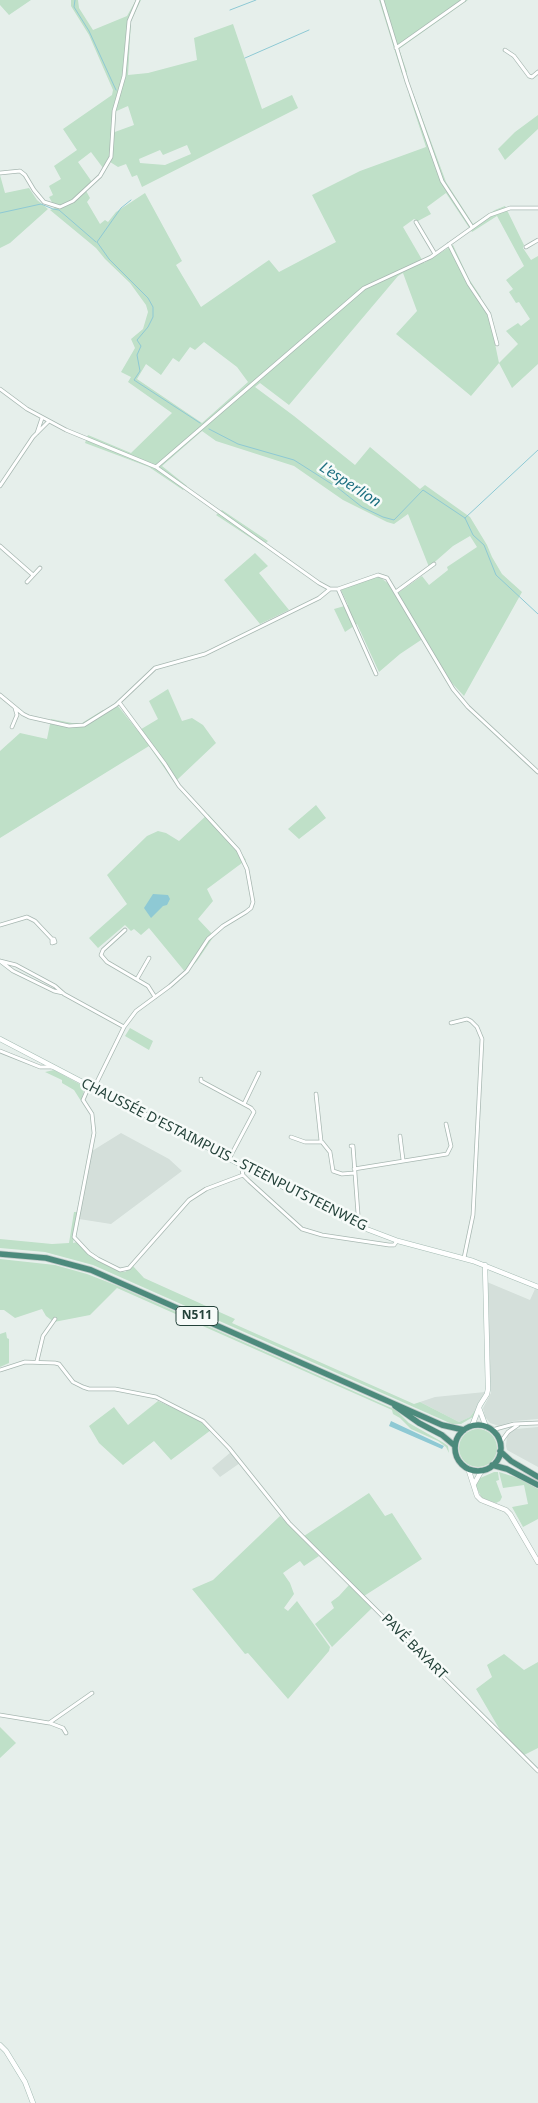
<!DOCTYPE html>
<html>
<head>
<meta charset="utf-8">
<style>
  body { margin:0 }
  canvas { display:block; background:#e6efeb }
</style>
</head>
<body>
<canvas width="538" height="2103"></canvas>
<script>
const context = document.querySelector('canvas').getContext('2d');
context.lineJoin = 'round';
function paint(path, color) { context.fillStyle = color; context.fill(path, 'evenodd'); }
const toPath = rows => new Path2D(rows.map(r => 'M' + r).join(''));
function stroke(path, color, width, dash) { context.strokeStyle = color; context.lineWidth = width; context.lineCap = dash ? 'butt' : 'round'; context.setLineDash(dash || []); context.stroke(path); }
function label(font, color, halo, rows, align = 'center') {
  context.font = font + ' "Noto Sans",sans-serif'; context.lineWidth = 5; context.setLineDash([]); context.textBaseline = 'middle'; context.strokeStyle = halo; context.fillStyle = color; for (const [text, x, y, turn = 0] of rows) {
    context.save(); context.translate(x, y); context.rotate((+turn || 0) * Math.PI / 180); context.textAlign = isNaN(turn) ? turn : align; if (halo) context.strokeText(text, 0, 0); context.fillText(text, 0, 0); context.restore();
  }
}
paint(toPath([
  [121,1133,169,1159,182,1171,111,1224,79,1219,92,1151],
  [487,1282,530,1300,535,1289,538,1290,538,1419,514,1421,499,1426,490,1423,485,1417,483,1408,491,1393],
  [485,1392,476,1409,470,1417,459,1422,420,1402,435,1397],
  [538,1427,538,1467,507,1450,506,1446,507,1435,511,1431,516,1429],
  [231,1452,240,1463,220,1477,212,1468]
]), '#d4dfda');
paint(toPath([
  [0,0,31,0,9,15,0,5],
  [71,0,78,0,79,8,93,30,127,16,136,0,141,0,131,21,128,75,148,73,197,60,194,38,233,24,262,109,292,95,298,108,142,187,137,175,132,177,126,164,118,167,107,160,103,168,91,152,78,162,92,182,85,189,90,198,87,202,100,224,105,220,108,222,116,212,145,193,182,261,176,265,201,307,269,260,279,272,336,242,312,195,360,171,426,147,409,95,413,93,446,182,473,224,495,210,505,206,524,245,523,248,531,260,538,256,538,364,512,388,499,363,471,396,396,334,417,311,403,273,398,276,289,405,260,383,255,387,294,416,355,465,370,447,420,489,425,485,470,517,487,545,492,557,502,574,522,592,464,696,450,681,424,638,400,654,379,672,357,624,345,632,334,609,348,605,341,590,372,578,380,577,390,585,395,595,422,576,429,585,448,570,447,567,477,547,470,536,453,546,429,567,408,514,394,524,387,522,343,500,294,466,216,441,202,431,162,466,187,486,183,490,149,467,85,443,88,435,131,453,172,413,128,382,131,377,121,372,135,348,131,339,143,329,148,312,146,305,130,283,105,259,96,248,50,210,55,208,49,197,53,195,49,186,61,179,54,166,77,150,63,129,112,95,113,90,89,35,71,6],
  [128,106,134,125,112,133,112,113],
  [187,145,191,154,165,165,140,163,139,159,160,150,163,155],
  [446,193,472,232,497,216,524,266,506,280,513,289,509,292,516,303,519,302,530,319,521,326,518,323,506,331,518,344,499,363,489,315,478,299,481,297,469,279,453,245,424,263,403,227,414,219,418,221,431,214,427,207],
  [204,342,237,367,248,382,202,423,137,379,146,364,161,375,173,358,179,362,190,347,195,350],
  [379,0,468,0,399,49,407,72,402,74],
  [538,115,538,129,505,160,498,149,515,132],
  [0,175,5,193,29,188,37,200,48,209,10,243,0,248],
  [222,510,268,541,263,546,216,515],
  [255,553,268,566,259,573,289,610,260,624,224,580],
  [168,689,182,721,192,718,203,725,216,743,178,779,174,782,149,746,0,838,0,751,20,733,47,739,51,719,72,723,82,723,103,710,106,713,118,706,138,731,158,719,149,701],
  [316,805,326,818,299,839,288,829],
  [208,814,235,844,246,860,207,889,213,901,198,919,214,936,197,961,186,973,149,928,141,935,134,929,131,931,125,925,98,948,89,938,127,904,107,875,147,836,158,831,166,833,179,841],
  [130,1028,153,1041,149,1050,125,1036],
  [54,1070,85,1087,81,1101,74,1090,62,1083,62,1080,45,1072],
  [74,1212,78,1212,73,1243,77,1242,96,1260,118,1271,125,1272,133,1266,144,1278,235,1319,232,1323,414,1404,420,1402,459,1422,470,1417,476,1409,473,1417,461,1424,452,1424,93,1265,45,1252,0,1248,0,1239,52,1244,69,1243],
  [0,1259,55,1265,87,1274,118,1286,396,1410,409,1423,444,1443,448,1446,449,1453,446,1447,438,1441,411,1429,400,1418,393,1414,392,1410,117,1288,90,1315,54,1322,46,1316,42,1309,15,1318,4,1310,0,1310],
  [6,1332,7,1338,9,1339,9,1363,0,1367,0,1334],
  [158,1401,197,1419,211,1430,171,1460,154,1441,123,1465,99,1443,89,1426,114,1407,128,1425],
  '459 1448a19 19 0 1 1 38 0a19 19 0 1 1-38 0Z',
  [494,1472,498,1472,499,1480,496,1481,502,1497,500,1501,496,1503,482,1498,476,1487,478,1479],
  [499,1472,518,1478,538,1489,538,1519,523,1527,512,1507,528,1504,524,1485,503,1488],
  [369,1493,385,1516,392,1513,422,1559,364,1596,304,1536],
  [280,1516,319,1556,304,1566,300,1561,283,1573,290,1583,294,1594,284,1608,288,1611,297,1601,330,1647,329,1651,288,1699,248,1653,245,1654,192,1589,213,1580],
  [349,1585,372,1608,332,1647,315,1624,334,1608,331,1602,339,1596],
  [504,1654,524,1670,538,1662,538,1748,524,1755,500,1730,476,1689,492,1677,487,1665],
  [0,1727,16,1743,0,1758]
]), '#bfe0c8');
paint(toPath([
  [153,894,168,895,170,899,167,905,163,906,151,918,144,908],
  [391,1421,444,1446,442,1449,389,1426]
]), '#8ec9d4');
stroke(toPath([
  [75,0,74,7,89,31,116,90],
  [230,10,256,0],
  [245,58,309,30],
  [131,200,121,208,97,242,109,259,148,298,153,307,153,317,148,327,137,340,141,346,137,355,140,371,134,380,200,423],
  [0,213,41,204,53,209,59,210,96,242],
  [209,429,238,444,294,460,338,488,362,507,383,517,394,520,423,490,465,518,473,535,484,545,496,575,538,614],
  [465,518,538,450]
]), '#8ec9d4', 1);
const minor = toPath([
  [382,0,407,82,442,181,472,227],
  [396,48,464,0],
  [505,50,514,56,529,76,532,77,538,72],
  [0,173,20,171,25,175,34,190,44,202,60,207,73,201,100,176,111,157,114,111,124,76,129,21,138,0],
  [416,222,435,254],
  [449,244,469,284,489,314,497,344],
  [526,247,538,240],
  [0,389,27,409,66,430,156,467,319,583,330,589,338,589,378,575,387,578,453,689,468,707,538,772],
  [37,433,42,418],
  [156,467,364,288,431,257,490,215,510,208,538,208],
  [0,486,33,437,49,421],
  [0,546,33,575],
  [27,582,40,568],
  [338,589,376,674],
  [397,591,434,564],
  [0,695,23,714,29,717,69,726,84,725,116,705,155,668,205,654,319,598,330,589],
  [12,727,17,715,15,708],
  [0,925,27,917,35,921,52,939,52,943,55,942,54,939,52,939],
  [125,930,103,950,101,955,107,962,148,986,155,997],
  [0,961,16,965,55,986,64,994,124,1027],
  [0,961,13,971,54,991,63,993],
  [137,979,149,958],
  [451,1023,467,1019,471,1021,477,1027,482,1039,473,1215,464,1258],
  [0,1051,40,1067,54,1067],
  [201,1079,201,1081,251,1108,254,1112,229,1159],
  [89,1086,83,1100,92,1114,94,1133,74,1237,89,1253,98,1259,120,1270,129,1268,189,1200,206,1189,243,1175],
  [94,1088,124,1027,136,1011,170,986,187,971,208,939,223,926,246,912,251,908,253,902,247,869,238,850,179,786,165,764,119,702],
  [316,1094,321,1141],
  [244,1104,259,1073],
  [400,1136,403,1160],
  [291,1137,305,1142,322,1142,330,1152,333,1171,342,1174,354,1173],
  [351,1146,353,1146,358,1214,356,1225],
  [241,1165,243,1175,249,1181,302,1229,322,1235,389,1245,394,1245,397,1241],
  [354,1169,447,1154,451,1146,446,1124],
  [37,1361,43,1336,55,1319],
  [0,1370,25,1362,55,1363,59,1364,73,1382,83,1387,89,1389,115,1389,156,1397,203,1421,229,1448,289,1523,538,1771],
  [492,1430,514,1424,538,1423],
  [500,1443,508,1432,518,1425],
  [0,1715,49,1723,92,1693],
  [50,1723,63,1728,66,1733]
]);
const tertiary = toPath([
  [468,1468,477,1496,481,1500,506,1510,510,1514,538,1562],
  [474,1484,482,1470]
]);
const secondary = toPath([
  [0,1039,356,1225,398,1241,473,1261,538,1287],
  [479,1408,486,1427],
  [472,1426,480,1405,487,1394,488,1389,485,1265],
  [0,2045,6,2051,25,2082,33,2103]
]);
const trunk = toPath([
  [0,1254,46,1258,91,1270,442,1425,464,1430],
  [395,1406,419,1423,442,1435,455,1446],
  '455 1448a23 23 0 1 1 46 0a23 23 0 1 1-46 0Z',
  [500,1451,511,1461,538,1477],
  [492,1465,507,1469,538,1485]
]);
stroke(minor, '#a8b8b2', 4.5);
stroke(tertiary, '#a8b8b2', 5.5);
stroke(secondary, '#a4bbb3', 5.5);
stroke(trunk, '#c2cac8', 7);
stroke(minor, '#fff', 3);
stroke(tertiary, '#fff', 4.5);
stroke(secondary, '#fff', 4.5);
stroke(trunk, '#4c8a7c', 5.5);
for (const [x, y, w] of [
  [197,1316,42]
]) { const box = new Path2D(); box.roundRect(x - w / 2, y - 9.5, w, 19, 4); context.fillStyle = '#f7fbf9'; context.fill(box); stroke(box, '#24423a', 1); }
label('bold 12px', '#24423a', null, [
  ["N511",197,1316]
]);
label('14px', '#24423a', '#f7fbf9', [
  ["CHAUSSÉE D'ESTAIMPUIS - STEENPUTSTEENWEG",224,1155,27],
  ["PAVÉ BAYART",414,1647,45]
]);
label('italic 15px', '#1c6f80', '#f7fbf9', [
  ["L'esperlion",350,485,33]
]);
</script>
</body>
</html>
